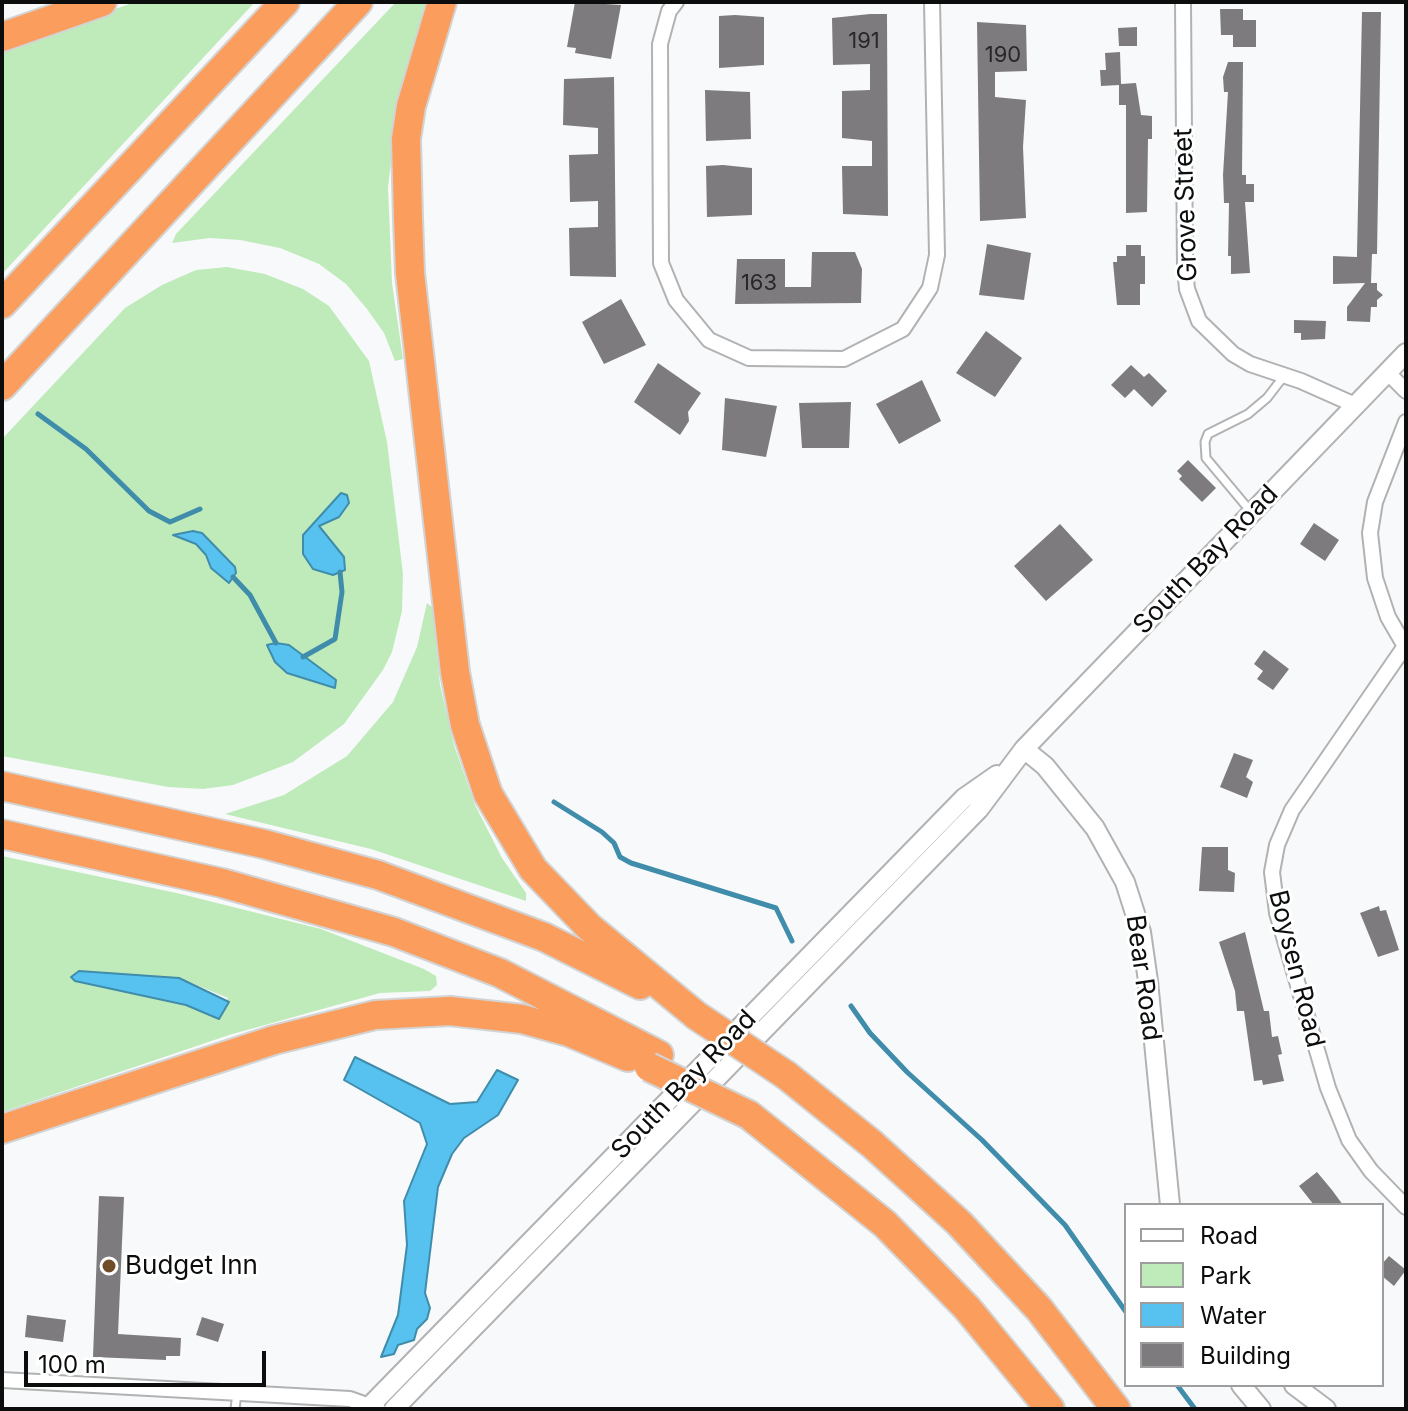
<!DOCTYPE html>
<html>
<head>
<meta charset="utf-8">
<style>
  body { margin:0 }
  #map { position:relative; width:1408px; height:1411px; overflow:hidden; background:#f8f9fb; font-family:Inter,sans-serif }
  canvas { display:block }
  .frame { position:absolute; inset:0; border:4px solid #0c0d0d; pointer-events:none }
  .legend { position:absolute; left:1124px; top:1203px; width:260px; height:184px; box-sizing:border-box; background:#fff; border:2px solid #9e9e9e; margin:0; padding:10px 14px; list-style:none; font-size:24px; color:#0c0d0d }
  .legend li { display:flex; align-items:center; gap:16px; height:40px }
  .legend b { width:40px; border:2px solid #9e9e9e }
  .scale { position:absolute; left:24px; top:1351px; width:242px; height:36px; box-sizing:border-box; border:4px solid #0c0d0d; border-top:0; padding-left:10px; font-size:24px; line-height:28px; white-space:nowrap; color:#0c0d0d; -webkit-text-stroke:6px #fff; paint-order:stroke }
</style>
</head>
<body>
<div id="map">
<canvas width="1408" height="1411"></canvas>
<div class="frame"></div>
<ul class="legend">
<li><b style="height:10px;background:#fff"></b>Road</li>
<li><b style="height:22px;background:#bfebbb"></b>Park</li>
<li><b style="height:22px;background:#57c2ef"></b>Water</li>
<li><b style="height:22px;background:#7d7b7d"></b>Building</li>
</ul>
<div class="scale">100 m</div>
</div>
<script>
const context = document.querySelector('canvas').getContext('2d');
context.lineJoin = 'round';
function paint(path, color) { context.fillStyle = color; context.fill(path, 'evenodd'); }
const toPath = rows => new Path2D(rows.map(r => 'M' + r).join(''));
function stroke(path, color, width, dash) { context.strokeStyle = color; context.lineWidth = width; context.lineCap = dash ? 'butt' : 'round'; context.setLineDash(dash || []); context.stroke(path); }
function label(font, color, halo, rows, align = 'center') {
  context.font = font + ' Inter,sans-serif'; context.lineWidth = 6; context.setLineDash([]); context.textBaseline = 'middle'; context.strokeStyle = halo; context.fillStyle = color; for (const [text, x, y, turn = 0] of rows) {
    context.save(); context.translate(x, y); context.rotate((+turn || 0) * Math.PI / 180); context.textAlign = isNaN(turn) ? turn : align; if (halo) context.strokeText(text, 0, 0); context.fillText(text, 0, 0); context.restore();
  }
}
paint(toPath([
  [135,2,255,2,2,274,2,49],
  [396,2,426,2,399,96,388,187,392,283,403,359,395,361,384,333,367,309,346,284,319,264,280,248,240,240,210,238,172,243,176,234],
  [227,267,265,274,303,289,329,306,369,361,387,442,403,574,402,611,392,652,383,670,344,724,293,762,233,785,203,789,168,787,2,756,2,439,125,308,162,285,196,270],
  [427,603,433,608,440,685,454,745,475,805,502,858,526,893,526,901,371,849,225,814,284,795,347,756,393,702,417,647],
  [2,856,181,894,321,929,424,969,436,976,437,985,430,991,380,993,229,1035,2,1112],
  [80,971,179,978,228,998,219,1018,186,1005,76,981,71,976]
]), '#bfebbb');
const water = toPath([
  [341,493,347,495,349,503,339,517,319,526,344,557,345,570,333,575,313,569,303,554,303,535,341,493],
  [193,531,202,533,235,567,236,573,229,583,211,568,206,555,196,544,173,535,193,531],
  [276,643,289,645,336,680,335,688,287,673,275,662,267,645,276,643],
  [79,971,179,978,229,1002,219,1019,186,1005,75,981,71,977,79,971],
  [355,1057,450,1104,477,1102,497,1070,518,1080,498,1115,464,1138,452,1154,438,1187,425,1293,430,1308,427,1319,417,1329,414,1340,398,1345,394,1354,381,1357,398,1315,407,1245,404,1201,427,1144,420,1123,344,1080,355,1057]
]);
paint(water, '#57c2ef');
stroke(water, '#408cab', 2);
stroke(toPath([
  [38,414,86,449,149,511,170,522,200,509],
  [233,577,250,595,276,643],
  [303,657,335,639,342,592,340,572],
  [554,802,602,832,614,843,620,857,631,863,776,908,792,941],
  [851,1006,870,1033,907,1072,982,1140,1065,1225,1126,1312],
  [1177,1385,1195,1409]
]), '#408cab', 5);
paint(toPath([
  [575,2,621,5,611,59,575,53,576,48,567,47],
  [1220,9,1243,9,1243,20,1256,20,1256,47,1233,47,1233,35,1221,35],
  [1362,12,1381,12,1377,254,1372,254,1371,283,1377,283,1377,290,1383,295,1377,300,1377,307,1371,307,1370,322,1347,321,1347,307,1365,283,1333,284,1333,256,1357,257,1357,254],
  [870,14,887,14,888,216,843,214,842,166,872,166,872,141,842,138,842,91,870,90,870,64,833,65,832,18],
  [735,15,764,17,764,65,719,68,719,16],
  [977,22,1026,25,1027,71,995,72,995,97,1026,100,1023,147,1026,218,980,221],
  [1137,27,1137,46,1119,46,1118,28],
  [1120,52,1121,84,1136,83,1141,115,1152,116,1152,139,1148,139,1147,212,1126,213,1126,105,1119,105,1119,85,1101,86,1100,70,1106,70,1105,53],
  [1228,62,1243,62,1242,175,1246,175,1246,184,1254,184,1254,202,1245,202,1250,273,1231,274,1231,256,1228,256,1229,203,1224,203,1223,175,1228,92,1224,92,1223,77],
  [614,77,616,277,570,276,569,228,598,227,598,201,570,202,569,155,598,154,598,128,563,125,564,79],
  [705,90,750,92,751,139,706,141],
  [723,165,752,168,752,215,707,217,706,166],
  [987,244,1031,253,1024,300,979,295],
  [1126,245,1141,245,1141,256,1145,256,1145,284,1140,284,1140,305,1117,305,1113,262,1117,262,1117,256,1126,256],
  [812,252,855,252,862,269,861,303,735,304,737,259,785,259,785,287,811,287],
  [621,299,646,345,604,364,582,322],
  [1294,320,1326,321,1325,339,1301,340,1301,333,1294,333],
  [986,331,1022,358,995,397,956,373],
  [658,363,701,393,688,412,689,421,680,435,634,402],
  [1131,365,1144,377,1149,373,1167,391,1152,407,1134,389,1125,398,1111,385],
  [922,380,941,421,899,444,876,404],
  [725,398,777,406,766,457,722,450],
  [851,402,849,448,802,448,799,403],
  [1188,460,1216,488,1202,502,1179,479,1182,476,1177,471],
  [1314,523,1339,540,1325,561,1300,544],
  [1060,524,1093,560,1046,601,1014,566],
  [1264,650,1289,669,1273,690,1257,679,1263,671,1254,664],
  [1234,753,1253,760,1246,777,1253,782,1247,798,1220,787],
  [1202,847,1228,847,1228,870,1235,873,1234,892,1199,891],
  [1379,906,1380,911,1386,910,1399,950,1378,957,1360,913],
  [1245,932,1264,1011,1269,1011,1272,1037,1278,1036,1282,1054,1278,1055,1284,1081,1263,1085,1262,1080,1254,1081,1244,1011,1237,1011,1235,991,1219,942],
  [1317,1172,1332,1190,1343,1205,1314,1205,1299,1186],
  [99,1196,124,1197,118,1334,181,1338,180,1356,166,1356,166,1360,93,1357],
  [1389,1256,1406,1270,1394,1286,1382,1276,1382,1264],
  [27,1315,66,1320,63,1342,25,1337],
  [202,1317,224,1324,218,1342,196,1335]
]), '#7d7b7d');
const service = toPath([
  [1252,513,1206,458,1205,442,1208,434,1248,414,1267,398,1284,376],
  [235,1409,237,1393]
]);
const minor = toPath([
  [676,2,669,11,660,44,661,263,676,300,709,340,749,358,844,359,903,329,930,288,937,255,932,2],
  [1183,2,1185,268,1187,289,1199,321,1233,354,1250,364,1301,381,1355,405],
  [1387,372,1406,391],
  [1406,422,1375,502,1370,533,1375,578,1388,617,1406,648],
  [1405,646,1292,810,1277,845,1272,872,1277,913,1328,1088,1349,1140,1371,1171,1406,1207],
  [2,1380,350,1399,378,1409]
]);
const tertiary = toPath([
  [1024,749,1045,766,1095,828,1125,882,1141,932,1148,981,1170,1205],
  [1241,1385,1261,1409],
  [1294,1385,1326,1409],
  [367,1409,964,798,997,775],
  [394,1409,979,809,1024,749,1406,353]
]);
const motorway = toPath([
  [442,2,411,106,406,139,408,218,410,273,455,672,465,725,488,794,533,869,589,927,697,1016],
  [2,37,102,2],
  [2,304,285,2],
  [2,386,358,2],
  [2,786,264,844,378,875,544,937,640,985],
  [2,834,222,883,394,932,500,973,659,1055],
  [786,1075,872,1144,959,1223,1039,1309,1116,1409],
  [749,1115,885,1224,967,1308,1050,1409],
  [2,1129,274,1040,375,1015,450,1011,522,1019,569,1032,628,1057]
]);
stroke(service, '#b1b2b4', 11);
stroke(minor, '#b1b2b4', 18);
stroke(tertiary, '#b1b2b4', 22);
stroke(motorway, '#d3d3d3', 32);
stroke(service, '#fff', 7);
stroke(minor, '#fff', 14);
stroke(tertiary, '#fff', 18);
stroke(motorway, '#fa9d5d', 28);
const motorwayBridge = toPath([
  [697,1016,786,1075],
  [649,1067,749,1115]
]);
stroke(motorwayBridge, '#d3d3d3', 32, []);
stroke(motorwayBridge, '#fa9d5d', 28);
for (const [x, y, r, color] of [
  [109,1266,8,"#714d27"]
]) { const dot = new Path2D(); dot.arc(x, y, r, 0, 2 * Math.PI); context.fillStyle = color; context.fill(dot); stroke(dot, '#fff', 3); }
label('22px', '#282829', null, [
  ["191",864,41],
  ["190",1003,55],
  ["163",759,283]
]);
label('26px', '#0c0d0d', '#fff', [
  ["Grove Street",1186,205,-92],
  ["South Bay Road",1206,560,-46],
  ["Boysen Road",1296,969,76],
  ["Bear Road",1143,978,82],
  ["South Bay Road",684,1085,-46]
]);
label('26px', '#0c0d0d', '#fff', [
  ["Budget Inn",125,1266]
], 'left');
</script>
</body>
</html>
